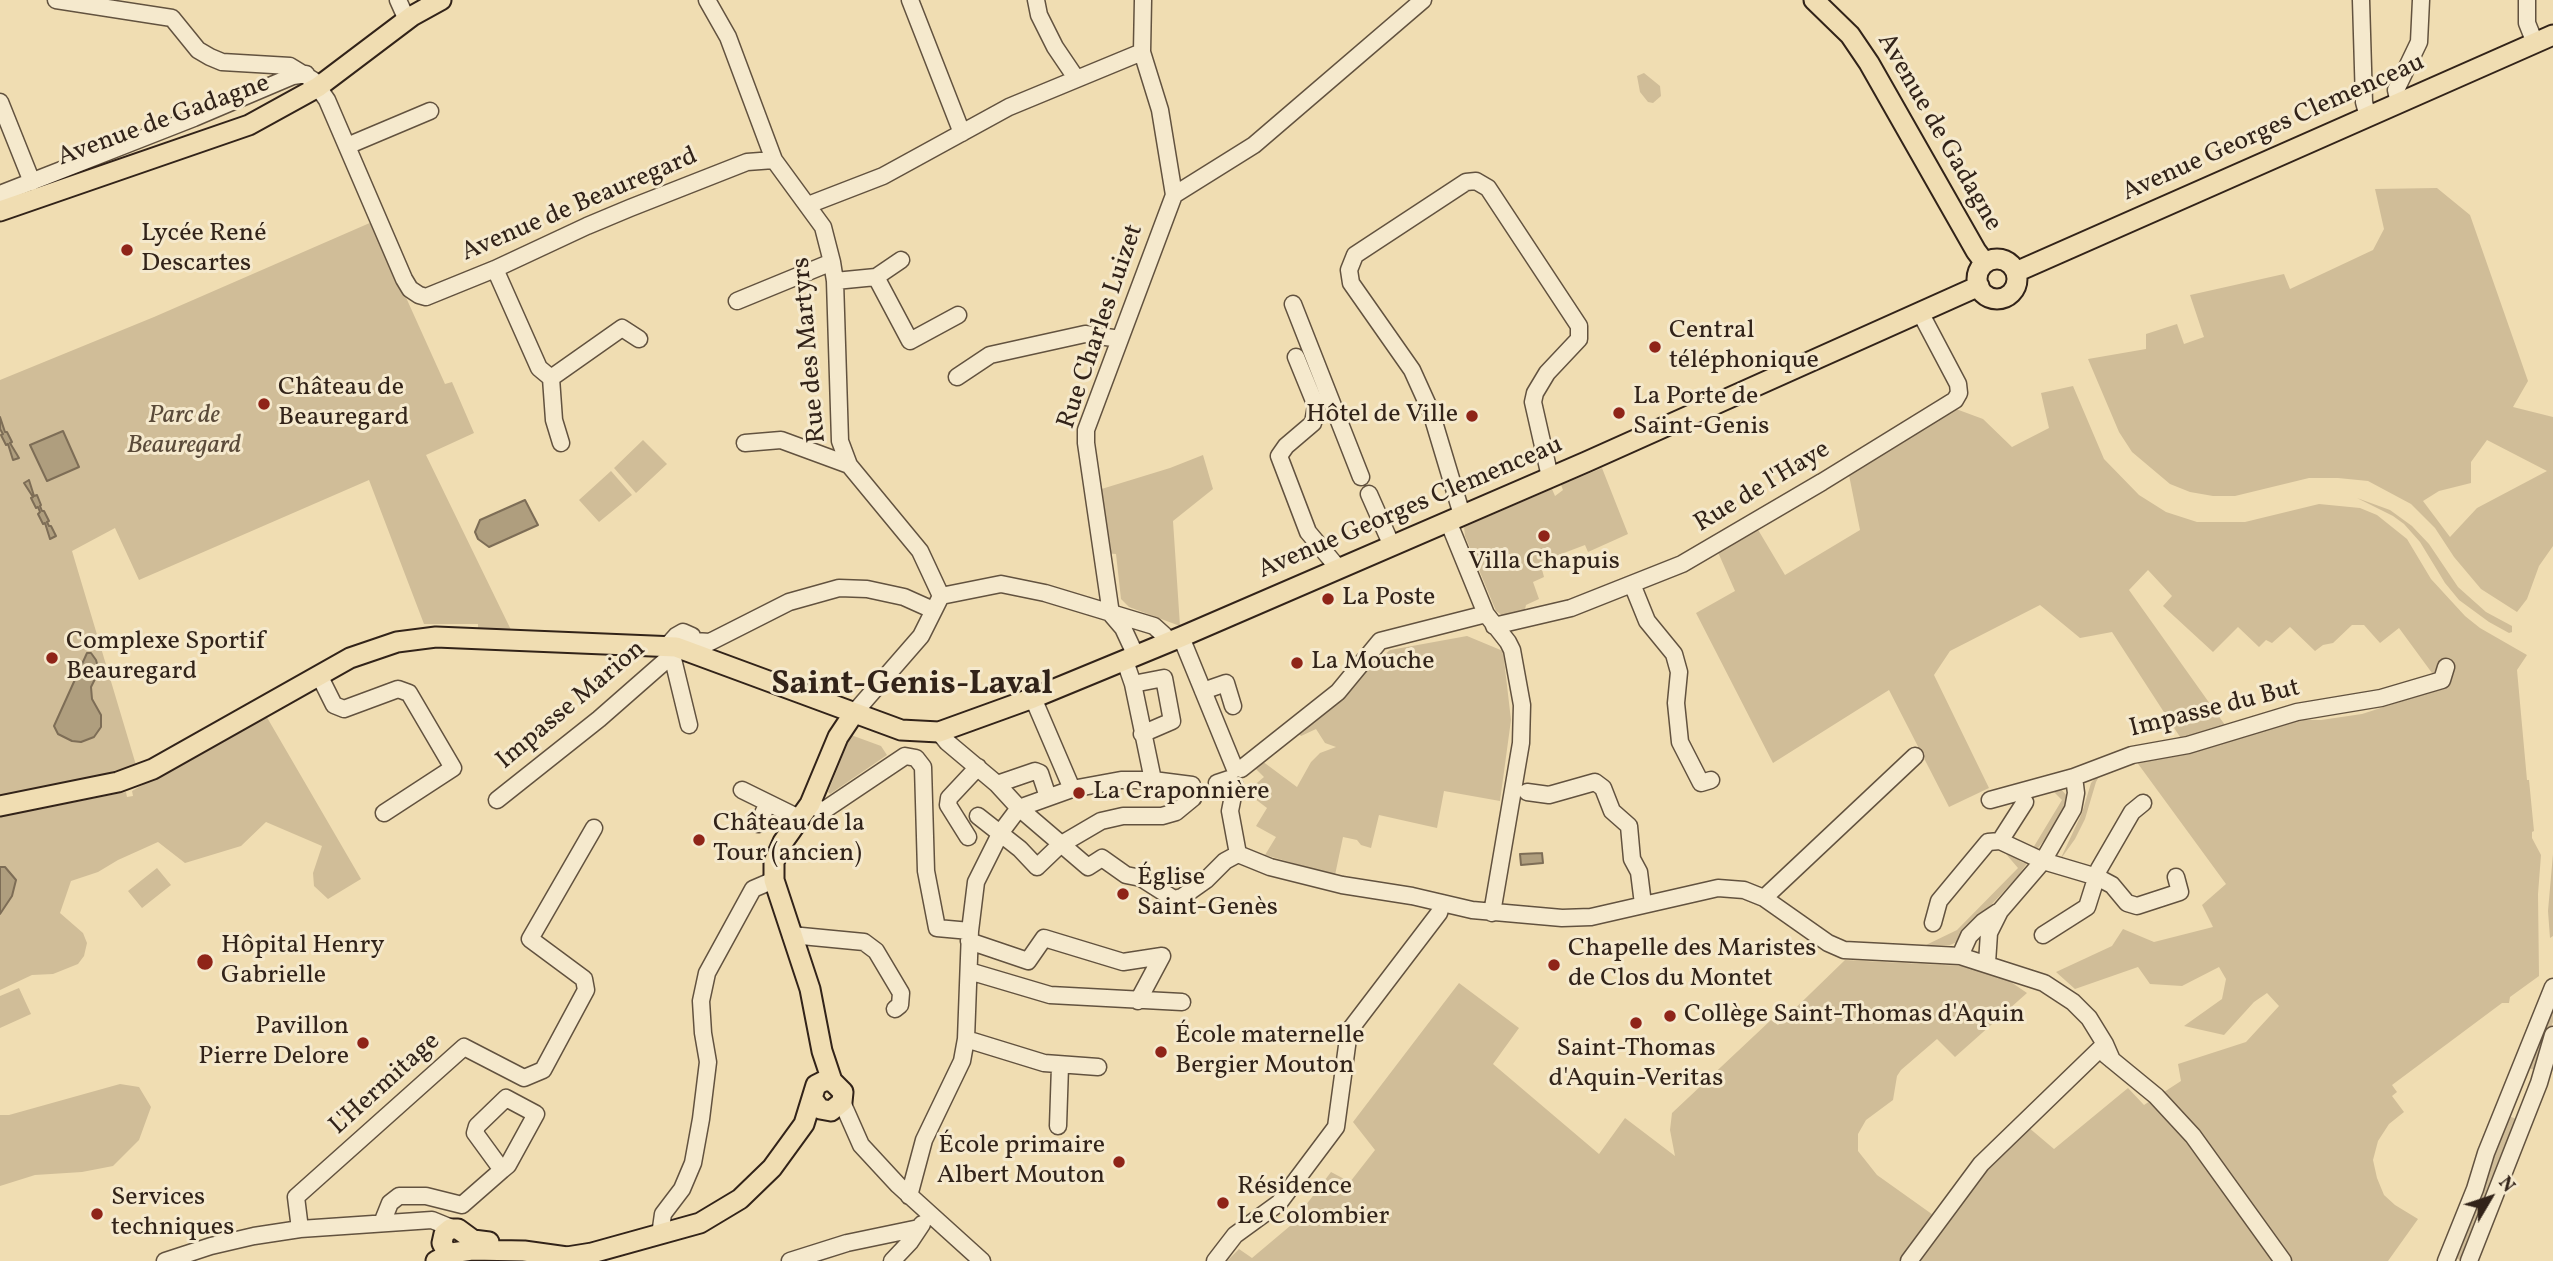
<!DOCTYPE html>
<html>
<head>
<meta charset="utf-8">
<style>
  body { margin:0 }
  #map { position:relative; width:2553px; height:1261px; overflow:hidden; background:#f0ddb2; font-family:Vollkorn,serif }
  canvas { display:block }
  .north { position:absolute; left:2455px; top:1163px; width:70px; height:70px; -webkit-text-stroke:5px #f5e9cd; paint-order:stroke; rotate:51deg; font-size:19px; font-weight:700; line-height:28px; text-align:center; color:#322319 }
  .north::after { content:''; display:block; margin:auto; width:24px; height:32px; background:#322319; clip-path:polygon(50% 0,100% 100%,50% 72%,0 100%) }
</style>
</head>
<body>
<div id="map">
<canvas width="2553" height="1261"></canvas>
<div class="north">N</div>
</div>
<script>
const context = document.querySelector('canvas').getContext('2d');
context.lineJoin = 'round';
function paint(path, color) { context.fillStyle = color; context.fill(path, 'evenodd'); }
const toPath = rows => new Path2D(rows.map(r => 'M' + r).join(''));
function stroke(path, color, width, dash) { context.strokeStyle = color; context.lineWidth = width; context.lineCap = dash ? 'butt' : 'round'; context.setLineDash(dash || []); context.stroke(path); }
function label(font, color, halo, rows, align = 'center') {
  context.font = font + ' Vollkorn,serif'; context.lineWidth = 6; context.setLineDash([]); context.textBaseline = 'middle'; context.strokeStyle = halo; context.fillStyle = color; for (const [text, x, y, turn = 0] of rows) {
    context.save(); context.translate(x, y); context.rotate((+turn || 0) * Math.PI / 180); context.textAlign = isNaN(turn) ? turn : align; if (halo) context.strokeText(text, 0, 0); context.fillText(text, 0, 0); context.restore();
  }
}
paint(toPath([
  [1644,73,1660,86,1661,96,1653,103,1648,102,1640,92,1637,76],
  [2437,188,2470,215,2528,381,2513,407,2553,417,2553,546,2539,566,2527,599,2517,612,2481,589,2454,557,2435,528,2411,504,2368,481,2338,478,2309,478,2235,496,2213,496,2190,492,2170,484,2132,452,2119,432,2088,359,2146,349,2146,334,2177,324,2184,344,2204,337,2190,295,2284,274,2290,289,2373,250,2384,229,2375,189],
  [2487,440,2547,471,2477,508,2450,537,2423,501,2439,491,2471,483,2471,462],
  [372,222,445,384,452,382,474,433,426,455,512,632,478,631,478,624,424,624,369,480,139,580,115,528,72,551,136,765,93,777,0,796,0,380,154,317],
  [2073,386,2104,459,2139,495,2166,512,2197,522,2245,522,2319,504,2360,508,2377,515,2407,539,2431,579,2465,616,2480,628,2527,655,2517,670,2527,780,2529,780,2534,831,2532,832,2532,838,2541,855,2538,894,2539,976,2510,997,2509,1003,2502,1003,2392,1085,2397,1092,2392,1096,2404,1112,2389,1124,2378,1141,2373,1160,2377,1178,2384,1195,2395,1205,2418,1219,2388,1261,1227,1261,1239,1249,1252,1258,1290,1226,1331,1172,1350,1182,1375,1150,1353,1122,1459,983,1519,1028,1493,1064,1599,1154,1625,1118,1675,1156,1670,1130,1672,1113,1771,1020,1778,1025,1845,960,1963,966,2005,978,2027,993,1955,1057,1937,1039,1901,1070,1897,1076,1893,1100,1866,1120,1858,1134,1858,1151,1877,1175,1943,1222,1973,1184,2028,1127,2054,1149,2128,1088,2144,1105,2181,1081,2178,1064,2246,1042,2279,1006,2267,993,2254,1002,2224,1035,2184,1026,2222,999,2226,979,2219,967,2182,986,2150,984,2138,967,2075,989,2056,972,2112,946,2123,929,2154,942,2213,927,2202,905,2226,884,2136,761,2208,745,2300,720,2321,720,2362,714,2443,688,2399,628,2380,643,2364,625,2352,625,2333,643,2323,645,2315,651,2290,627,2272,643,2266,640,2259,647,2238,627,2213,652,2163,606,2172,596,2148,570,2129,590,2225,725,2182,740,2112,632,2080,638,2040,605,1950,651,1934,675,1989,788,1949,807,1889,690,1773,763,1696,613,1735,591,1717,550,1757,528,1785,575,1860,530,1849,475,1956,409,1983,419,2012,447,2049,428,2041,393],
  [643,440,667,464,636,493,614,468],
  [1203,455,1213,489,1173,521,1180,626,1129,607,1121,599,1116,554,1104,553,1095,491,1170,468],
  [1602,468,1628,534,1588,552,1585,545,1540,562,1544,577,1533,582,1539,599,1526,605,1524,614,1506,618,1496,611,1465,536,1464,527,1552,489,1555,496,1563,490,1561,485],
  [611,471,632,495,599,522,579,500],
  [2357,498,2390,510,2412,526,2429,544,2458,587,2486,612,2512,626,2512,632,2509,633,2489,622,2459,600,2445,583,2420,542,2404,524,2393,516],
  [1467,636,1503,651,1511,720,1500,801,1444,791,1437,828,1379,815,1371,848,1361,845,1357,840,1343,837,1335,875,1265,855,1276,837,1256,826,1267,808,1246,792,1264,777,1252,765,1258,758,1297,787,1311,762,1320,753,1336,747,1325,743,1316,729,1301,736,1295,730,1390,650],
  [265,714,361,879,328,899,314,886,313,873,322,846,266,822,241,846,185,863,158,842,118,860,98,872,71,881,60,913,83,933,87,943,84,956,78,964,53,974,32,975,0,990,0,817,126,792,127,797,133,796,132,791],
  [851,735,881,746,887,755,830,794,828,792],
  [2102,771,2096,782,2085,819,2075,839,2060,860,2082,813,2091,783],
  [2049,787,2059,787,2069,798,2049,834,2038,848,2033,848,2062,800],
  [2006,854,2018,857,2020,861,2024,863,2027,858,2030,859,2018,876,1957,942,1950,945,1926,945,1957,930,2018,868],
  [2553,854,2553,936,2550,938,2548,911],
  [157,868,171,885,142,908,128,891],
  [19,988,31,1014,0,1028,0,996],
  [2553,999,2553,1022,2545,1042,2538,1072,2525,1066],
  [120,1084,139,1087,151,1107,139,1140,113,1166,82,1172,35,1175,0,1186,0,1115,9,1115],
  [2506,1115,2519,1120,2462,1261,2454,1257]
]), '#d0bd98');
const water = toPath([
  [0,417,5,432,7,432,12,442,10,443,19,458,13,460,8,444,6,445,1,435,3,434,0,429,0,417],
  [63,431,79,467,47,481,30,445,63,431],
  [29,480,34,496,37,495,41,505,40,506,42,511,44,511,49,521,47,522,49,526,51,526,56,536,50,539,45,523,43,524,38,514,40,512,38,507,36,508,31,498,33,497,24,483,29,480],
  [525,500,538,525,489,547,478,539,475,532,480,520,525,500],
  [87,653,91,653,96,660,99,671,91,687,92,699,101,715,101,727,94,737,81,742,72,741,58,734,54,726,87,653],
  [1542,853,1543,863,1521,865,1520,854,1542,853],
  [0,867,5,867,16,880,12,896,0,914,0,867]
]);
paint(water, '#af9e7e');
stroke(water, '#7d6d56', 2);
const minor = toPath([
  [56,0,172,18,198,50,210,57,222,62,290,66,313,80,327,100,404,279,410,289,419,295,426,297,495,269,587,226,630,208,747,162,774,160],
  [398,0,407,20],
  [707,0,728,37,774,160,823,227,832,262,835,281,840,441,849,465,920,551,941,596,921,636,854,713],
  [910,0,962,133],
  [1036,0,1039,15,1055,47,1076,78],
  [2361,0,2364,102,2368,117],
  [2527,0,2527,23,2535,43],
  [0,102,32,182],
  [2399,103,2396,90,2419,42,2421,0],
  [347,146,430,111],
  [0,194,194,118,293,76,306,74],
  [1174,195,1254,145,1423,0],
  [808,205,883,176,1009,107,1142,52],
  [495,269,539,368,551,378,622,328,639,339],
  [876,277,910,341,958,315],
  [835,281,876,277,901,260],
  [737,301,832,262],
  [1293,304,1361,477],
  [1296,357,1316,406,1313,423,1286,446,1279,456,1308,532,1339,569],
  [957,377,990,355,1085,334,1120,339],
  [551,378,554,420,561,443],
  [745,443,781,440,849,465],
  [1369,494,1392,546],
  [1462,515,1431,412,1412,370,1351,283,1349,270,1355,255,1466,182,1476,181,1488,188,1579,326,1579,339,1547,373,1535,393,1533,402,1550,477],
  [1448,521,1486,614,1508,642,1512,650,1522,705,1521,743,1492,913],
  [1632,584,1647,621,1674,654,1679,672,1676,703,1680,742,1701,783,1711,780],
  [941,596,1001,584,1045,593,1154,626,1164,635,1168,643],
  [1494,626,1571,608,1682,564,1822,482,1955,400,1959,393,1958,384,1921,314],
  [1181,637,1235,769],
  [694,641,710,642,789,602,839,588,867,589,904,597,933,610],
  [667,646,676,636,683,632,692,636,695,648],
  [672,655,689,725],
  [1136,656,1123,628,1111,614,1086,443,1086,430,1174,195,1160,110,1142,52,1143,0],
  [1125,661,1133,684,1153,780],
  [319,675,334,705,344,709,398,689,409,693,453,768,384,813],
  [1133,684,1164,678,1172,721,1142,734],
  [1203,691,1226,683,1233,706],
  [1033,698,1072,789],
  [939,732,947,742,997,784,1019,808,1088,867,1102,858,1126,875,1141,878,1174,899,1182,897,1206,880,1225,861,1238,854],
  [1241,769,1338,692,1380,641,1486,614],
  [1217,783,1229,779],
  [997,784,1035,771,1040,773,1048,797],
  [1235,786,1230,811,1238,854],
  [742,790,801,819],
  [1527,792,1549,795,1595,782,1603,788,1612,811,1629,826,1632,859,1639,872,1643,904],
  [497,800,599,719,672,655,676,647],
  [1990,800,2074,777,2132,755,2188,745,2297,712,2381,698,2442,680,2446,667],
  [810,804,823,811,905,756,916,758,923,767,926,871,937,928,970,931],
  [978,816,1020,849,1037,867,1060,845,1101,821,1123,816,1162,816,1176,812,1193,798,1192,785,1153,780,1121,780,1072,789,1019,808],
  [758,824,768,803],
  [968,837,948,805,949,798,978,767],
  [2000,841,2025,802],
  [1238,854,1270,867,1342,885,1412,896,1472,910,1562,918,1591,917,1718,888,1744,890,1764,898,1828,943,1844,950,1960,956,2044,983,2073,1002,2089,1018,2105,1044,2112,1060],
  [1764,898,1915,756],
  [1933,923,1939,901,1988,842,2000,841,2043,861,2097,877,2112,885,2127,903,2137,906,2180,892,2176,877],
  [791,935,864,942,876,951,901,993,900,1005,895,1009],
  [2043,935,2087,907,2099,869,2132,812,2143,803],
  [969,941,1028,961,1044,938,1123,962,1162,956],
  [1960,956,1969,936,1983,922,1998,912],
  [1987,963,1989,933,2000,911,2043,861,2073,809,2076,793,2074,777],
  [969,971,1050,995,1182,1002],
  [1138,1001,1162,956],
  [966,1039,1044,1063,1098,1067],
  [2106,1055,2156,1096,2193,1136,2283,1261],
  [842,1102,861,1145,898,1185,982,1261],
  [1058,1126,1060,1066],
  [909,1196,924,1140,962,1061,966,1039,970,931,976,882,1001,832,1019,808],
  [382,1223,390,1203,399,1196,426,1196,462,1205,502,1170,508,1165,536,1114,506,1098,477,1126,475,1133,502,1170],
  [300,1229,296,1197,464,1047,524,1078,543,1070,586,990,584,979,530,939,594,828],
  [660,1235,663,1214,682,1189,693,1163,701,1119,708,1062,703,1033,701,1001,707,973,753,889,774,880],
  [165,1261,211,1246,254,1236,300,1229,432,1220,454,1229],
  [790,1261,847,1243,919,1228],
  [892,1261,910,1242,922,1224],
  [1215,1261,1235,1235,1279,1203,1336,1127,1349,1031,1439,913,1442,903],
  [1909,1261,1981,1164,2105,1044],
  [2446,1261,2475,1189,2486,1153,2553,987],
  [2469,1261,2539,1083,2553,1035]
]);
const major = toPath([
  [1814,0,1850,35,1869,63,1976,251,1985,263],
  [0,211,249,125,318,87,412,16,441,0],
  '1977 279a20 20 0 1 1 40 0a20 20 0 1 1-40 0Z',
  [2016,272,2553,35],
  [0,806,118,782,153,769,350,658,397,642,436,637,676,647,901,730,939,732,1033,698,1181,637,1586,462,1979,286],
  [832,1081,822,1051,810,989,774,880,774,862,783,842,810,804,838,737,854,713],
  [452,1253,446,1251,442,1243,444,1234,450,1229,458,1229,473,1240,489,1242],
  [436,1261,452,1253,472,1250,524,1251,567,1257,592,1253,700,1223,740,1199,772,1168,804,1124,816,1085,824,1081,832,1081,843,1092,842,1102,831,1111,820,1109,812,1098]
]);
stroke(minor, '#62523f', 19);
stroke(major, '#322319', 23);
stroke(minor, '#f5e9cd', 16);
stroke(major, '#f0ddb2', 19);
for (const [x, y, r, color] of [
  [127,250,7,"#8f2418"],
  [1655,347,7,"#8f2418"],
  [264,404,7,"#8f2418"],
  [1619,413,7,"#8f2418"],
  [1472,416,7,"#8f2418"],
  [1544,536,7,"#8f2418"],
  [1328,599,7,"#8f2418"],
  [52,658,7,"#8f2418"],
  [1297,663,7,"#8f2418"],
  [1079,793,7,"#8f2418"],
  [699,840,7,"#8f2418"],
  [1123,894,7,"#8f2418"],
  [205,962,9,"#8f2418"],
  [1554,965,7,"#8f2418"],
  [1670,1016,7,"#8f2418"],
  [1636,1023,7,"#8f2418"],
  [363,1043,7,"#8f2418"],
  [1161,1052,7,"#8f2418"],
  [1119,1162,7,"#8f2418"],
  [1223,1203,7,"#8f2418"],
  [97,1214,7,"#8f2418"]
]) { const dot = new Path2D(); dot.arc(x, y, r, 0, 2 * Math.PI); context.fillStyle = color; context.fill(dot); stroke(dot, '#f5e9cd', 2.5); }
label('26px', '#322319', '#f5e9cd', [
  ["Avenue de Gadagne",164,122,-20],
  ["Avenue Georges Clemenceau",2274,129,-24],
  ["Avenue de Gadagne",1938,133,60],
  ["Avenue de Beauregard",580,206,-23],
  ["Rue Charles Luizet",1102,327,-71],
  ["Rue des Martyrs",811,350,-95],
  ["Rue de l'Haye",1763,488,-31],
  ["Avenue Georges Clemenceau",1411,509,-23],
  ["Impasse Marion",572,706,-40],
  ["Impasse du But",2215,710,-14],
  ["L'Hermitage",386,1085,-42]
]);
label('26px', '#322319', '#f5e9cd', [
  ["Lycée René",141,235],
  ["Descartes",141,265],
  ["Central",1669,332],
  ["téléphonique",1669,362],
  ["Château de",278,389],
  ["Beauregard",278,419],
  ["La Porte de",1633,398],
  ["Saint-Genis",1633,428],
  ["Hôtel de Ville",1458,416,"right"],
  ["Villa Chapuis",1544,563,"center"],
  ["La Poste",1342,599],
  ["Complexe Sportif",66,643],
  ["Beauregard",66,673],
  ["La Mouche",1311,663],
  ["La Craponnière",1093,793],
  ["Château de la",713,825],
  ["Tour (ancien)",713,855],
  ["Église",1137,879],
  ["Saint-Genès",1137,909],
  ["Hôpital Henry",221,947],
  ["Gabrielle",221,977],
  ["Chapelle des Maristes",1568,950],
  ["de Clos du Montet",1568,980],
  ["Collège Saint-Thomas d'Aquin",1684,1016],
  ["Pavillon",349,1028,"right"],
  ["Pierre Delore",349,1058,"right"],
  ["École maternelle",1175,1037],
  ["Bergier Mouton",1175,1067],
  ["Saint-Thomas",1636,1050,"center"],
  ["d'Aquin-Veritas",1636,1080,"center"],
  ["École primaire",1105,1147,"right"],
  ["Albert Mouton",1105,1177,"right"],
  ["Résidence",1237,1188],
  ["Le Colombier",1237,1218],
  ["Services",111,1199],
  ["techniques",111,1229]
], 'left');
label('italic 26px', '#5a4a39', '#f5e9cd', [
  ["Parc de",184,417],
  ["Beauregard",184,447]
]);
label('bold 33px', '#322319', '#f5e9cd', [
  ["Saint-Genis-Laval",912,687]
]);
</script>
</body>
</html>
